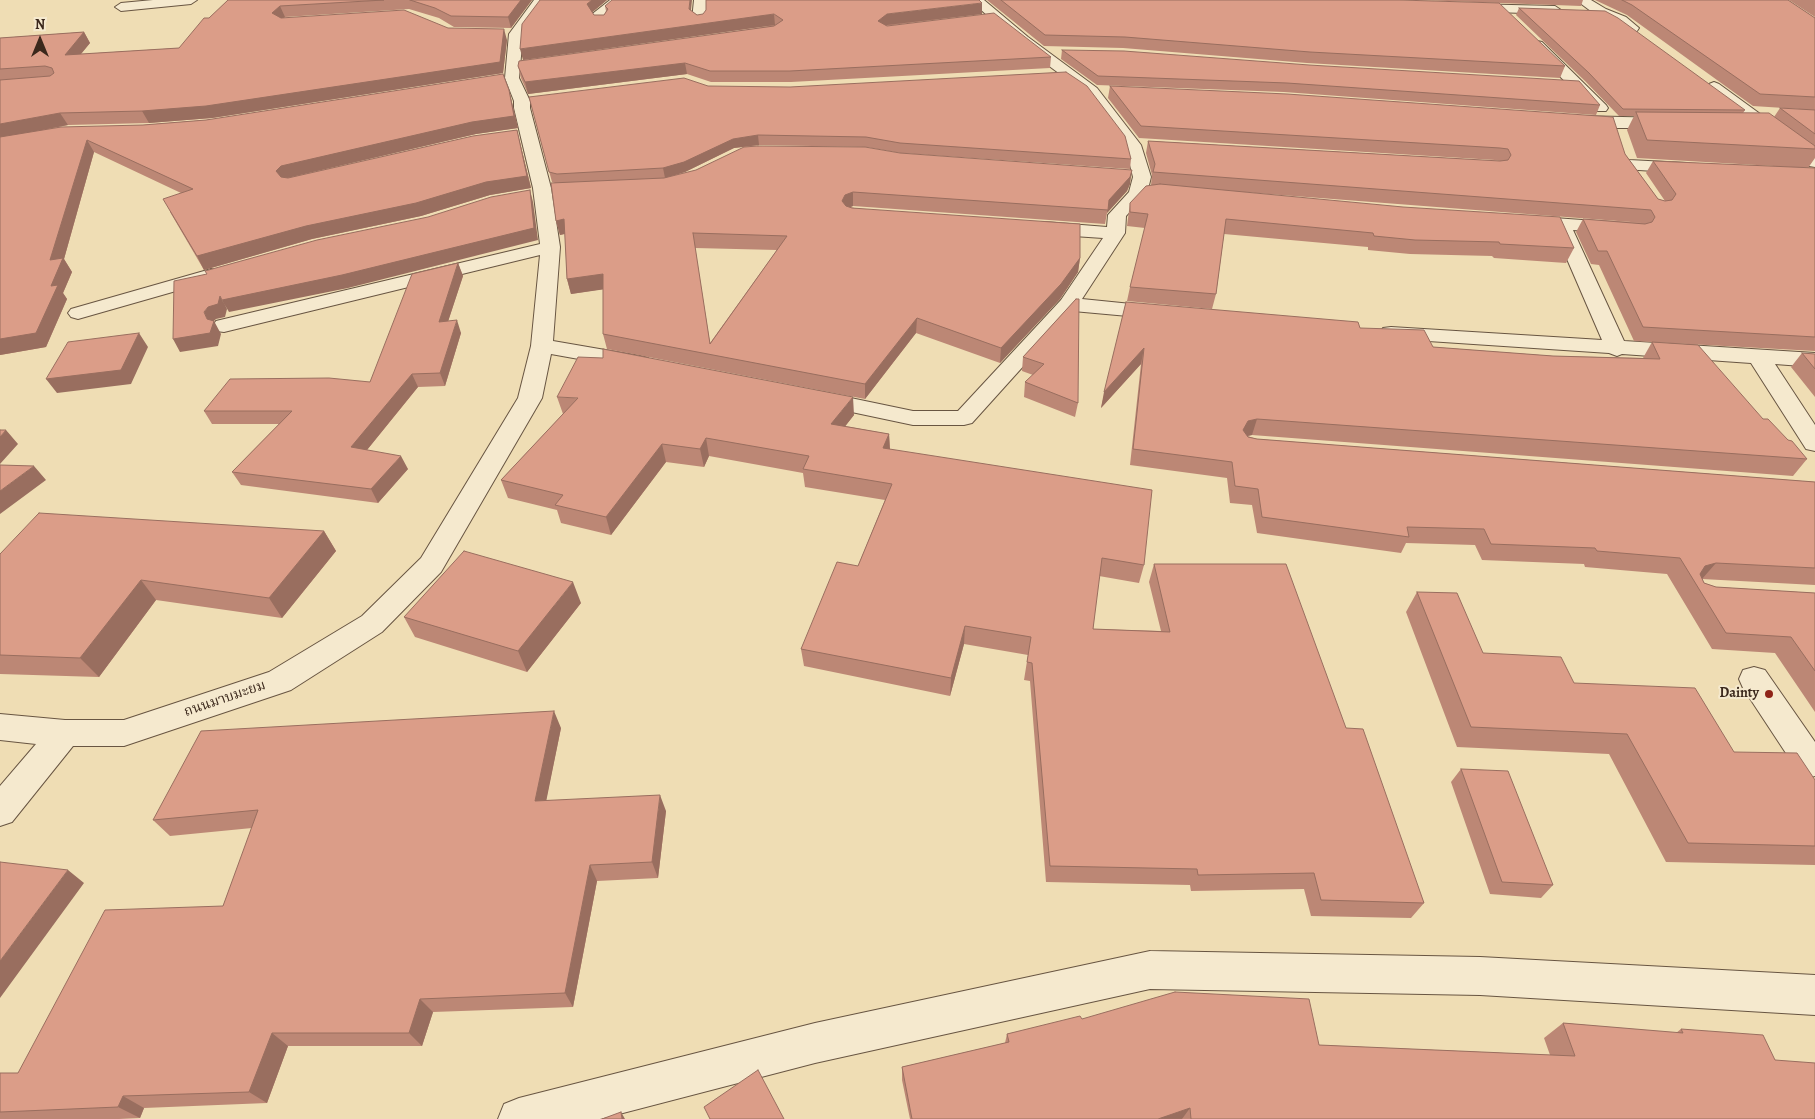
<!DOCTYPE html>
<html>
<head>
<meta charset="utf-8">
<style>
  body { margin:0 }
  #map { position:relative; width:1815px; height:1119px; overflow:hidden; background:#efddb4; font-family:Alegreya,serif }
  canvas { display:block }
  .north { position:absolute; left:15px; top:15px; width:50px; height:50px; -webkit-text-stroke:4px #f5e9ce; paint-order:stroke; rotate:0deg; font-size:14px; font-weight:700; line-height:20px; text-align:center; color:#3b281c }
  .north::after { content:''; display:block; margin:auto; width:18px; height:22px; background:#3b281c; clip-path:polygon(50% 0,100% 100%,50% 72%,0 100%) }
</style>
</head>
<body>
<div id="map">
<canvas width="1815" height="1119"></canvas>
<div class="north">N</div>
</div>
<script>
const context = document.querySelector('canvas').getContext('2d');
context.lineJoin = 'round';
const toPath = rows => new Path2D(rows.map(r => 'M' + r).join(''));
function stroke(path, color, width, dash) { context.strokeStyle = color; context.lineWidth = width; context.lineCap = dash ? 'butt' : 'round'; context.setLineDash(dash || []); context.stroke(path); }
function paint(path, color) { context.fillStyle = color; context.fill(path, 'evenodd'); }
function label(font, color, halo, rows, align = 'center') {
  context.font = font + ' Alegreya,"Noto Serif Thai",serif'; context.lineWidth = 4; context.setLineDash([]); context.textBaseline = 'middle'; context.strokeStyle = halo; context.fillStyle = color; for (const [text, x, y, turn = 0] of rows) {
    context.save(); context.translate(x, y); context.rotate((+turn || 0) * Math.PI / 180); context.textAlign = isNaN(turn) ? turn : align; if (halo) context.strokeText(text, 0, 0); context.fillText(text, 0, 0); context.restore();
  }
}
const minor = toPath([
  [153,0,197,0,191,4,121,11,115,7,121,3,153,0],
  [534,0,550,0,544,5,523,34,519,78,530,101,530,108,551,188,560,247,553,341,640,356,648,358,651,363,648,368,640,370,551,354,542,398,441,572,382,632,291,690,124,746,73,746,12,822,0,826,0,786,36,744,0,740,0,714,65,720,124,720,269,672,362,616,421,558,518,398,531,346,540,255,224,332,216,331,213,326,216,321,540,244,533,188,514,108,514,101,505,78,509,34,534,0],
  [610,0,624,0,605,16,608,21,606,24,596,24,591,15,610,0],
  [694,0,706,0,706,20,704,23,699,24,692,20,694,0],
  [970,0,984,0,1028,37,1097,88,1141,145,1151,177,1147,193,1126,216,1125,233,1082,299,1161,307,1168,309,1171,313,1168,317,1161,319,1073,311,972,423,964,425,913,425,809,403,805,398,809,393,817,391,913,411,958,411,1061,300,1103,238,1044,234,1037,232,1035,228,1037,224,1044,222,1107,227,1108,215,1129,192,1133,177,1125,145,1087,94,1018,43,970,0],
  [1576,0,1591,0,1606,9,1626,17,1639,28,1637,31,1627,31,1616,23,1596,15,1576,0],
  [1468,4,1555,6,1561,10,1555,14,1463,11,1462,8,1463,5,1468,4],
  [1537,41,1542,42,1606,105,1608,108,1606,111,1594,111,1532,48,1530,45,1537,41],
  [1714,82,1719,84,1815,154,1815,167,1809,166,1709,90,1706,87,1709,84,1714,82],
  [1577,116,1668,118,1674,120,1676,123,1674,126,1668,128,1614,128,1571,124,1569,121,1571,118,1577,116],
  [1629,160,1686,163,1692,164,1695,168,1692,172,1686,173,1623,169,1620,165,1623,161,1629,160],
  [1526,216,1624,223,1626,227,1624,231,1617,233,1573,230,1624,341,1815,353,1815,367,1775,364,1815,425,1815,451,1806,449,1751,363,1622,354,1617,356,1609,353,1383,338,1380,333,1383,328,1391,327,1602,340,1554,229,1519,226,1517,222,1519,218,1526,216],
  [211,269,218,271,221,275,218,279,78,319,71,317,68,313,71,309,211,269],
  [1754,667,1765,670,1815,742,1815,776,1811,777,1799,773,1743,688,1739,679,1743,670,1754,667],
  [1150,951,1480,957,1815,975,1815,1015,1480,995,1150,989,815,1063,600,1119,498,1119,504,1104,519,1098,815,1023,1150,951]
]);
stroke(minor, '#685542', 2);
paint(minor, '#f5e9ce');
paint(toPath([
  [228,0,532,0,511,28,454,27,439,18,409,9,285,17,284,18,448,28,507,40,503,73,212,118,149,123,68,125,44,130,143,125,206,120,509,90,518,128,476,134,287,178,517,130,531,188,490,195,421,216,312,239,204,270,170,212,181,193,94,152,64,259,72,272,63,293,67,299,46,347,0,355,0,38,84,32,90,43,81,54,179,48],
  [540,0,607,0,592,12,594,15,604,15,606,11,605,6,691,11,697,15,982,14,886,26,1051,57,1050,68,791,82,711,82,687,74,528,94,521,78,518,66,775,25,523,60],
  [987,0,1400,0,1565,66,1560,78,1307,63,1123,48,1044,46],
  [1420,0,1583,0,1581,6],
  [1595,0,1788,0,1815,18,1815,110,1753,106,1627,15],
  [1789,0,1815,0,1815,17],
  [1519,8,1745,110,1743,113,1774,117,1780,108,1815,110,1815,158,1808,168,1637,158,1627,130,1634,116,1619,116,1585,81,1516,15],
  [1062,50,1600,105,1596,115,1284,92,1097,85,1061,59],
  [708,86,1131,159,1130,169,900,153,866,147,759,145,734,148,685,172,670,177,900,153,1130,184,1127,191,1107,213,1105,224,853,206,850,207,1080,258,1078,272,1060,299,1000,363,916,333,865,399,607,349,603,334,603,289,571,294,567,279,565,234,560,235,556,221,555,183,552,182,529,97],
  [695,248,777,250,710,343],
  [1110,86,1625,154,1658,199,1665,201,1646,173,1653,161,1815,168,1815,351,1634,341,1599,265,1591,264,1576,232,1583,219,1644,223,1242,192,1574,248,1566,263,1494,258,1492,256,1410,254,1368,250,1368,247,1224,234,1216,294,1212,309,1127,301,1130,287,1145,228,1127,226,1130,203,1154,185,1151,185,1152,175,1146,153,1148,141,1500,161,1495,160,1139,138,1108,98],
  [458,263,463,276,448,321,461,333,445,386,418,387,367,450,408,469,378,503,241,485,232,472,279,424,212,424,204,411,370,382],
  [1076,299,1078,403,1075,417,1024,397,1025,382,1033,375,1022,371,1023,357],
  [1126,302,1360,328,1433,347,1553,356,1643,358,1652,342,1763,419,1788,440,1807,459,1793,476,1252,435,1247,436,1257,439,1815,482,1815,585,1702,579,1704,583,1716,587,1815,593,1815,712,1775,653,1712,649,1667,574,1585,567,1584,564,1482,560,1475,545,1406,543,1401,553,1257,533,1252,505,1230,503,1227,478,1130,465,1141,364,1101,408],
  [1802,353,1815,354,1815,397,1791,367],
  [557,397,854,415,845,426,889,434,890,449,1144,565,1139,583,1099,576,1093,629,1161,631,1149,582,1154,564,1346,728,1424,903,1411,918,1311,916,1304,889,1191,891,1190,885,1046,882,1030,681,1024,680,1028,655,964,644,950,696,804,666,801,649,858,566,885,500,805,487,803,473,709,456,704,467,666,462,611,535,561,523,557,510,508,498,501,480,563,414],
  [324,531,336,551,282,618,156,600,99,677,0,674,0,554],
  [1417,592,1483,653,1574,683,1734,752,1815,780,1815,865,1666,862,1609,754,1457,747,1406,612],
  [581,603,527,672,415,637,404,617],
  [561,728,546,800,666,811,658,878,597,881,573,1007,433,1012,422,1046,288,1046,267,1103,144,1108,140,1118,119,1119,0,1119,0,1073,18,1073,223,906,252,828,170,836,153,820],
  [1461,769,1553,885,1541,898,1490,894,1451,782],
  [1082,1019,1319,1045,1550,1055,1544,1038,1563,1023,1676,1033,1681,1029,1775,1060,1815,1119,910,1119,902,1080,902,1067,1005,1043,1007,1034]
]), '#bc8775');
paint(toPath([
  [521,0,532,0,511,28,508,17],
  [592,0,607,0,589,15,587,4],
  [690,0,692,0,690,20,689,9],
  [982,3,982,14,887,25,878,32,878,21,887,14],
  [280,6,285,17,276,24,272,13],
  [774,14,775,25,523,60,520,49],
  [504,29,507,40,503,73,212,118,149,123,142,111],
  [84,32,90,43,71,66,65,55],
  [685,63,687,74,528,94,525,82],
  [509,90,518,128,476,134,287,178,282,184,276,171,281,166],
  [60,113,68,125,0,138,0,124],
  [517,130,531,188,490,195,421,216,312,239,204,270,197,256],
  [758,135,759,145,734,148,685,172,665,178,663,168,733,139],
  [87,140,94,152,64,259,72,272,63,293,67,299,46,347,0,355,0,339,51,286,50,260],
  [1132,170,1130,184,1127,191,1107,213,1109,200],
  [530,190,533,202,538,240,348,288,229,312,222,300],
  [853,192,853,206,846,209,842,201,845,195],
  [564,219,568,233,560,235,556,221],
  [1080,258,1078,272,1060,299,1000,363,1001,348],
  [458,263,463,276,444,334,439,322],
  [603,274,606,289,571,294,567,279],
  [220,296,227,309,225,317,216,319,214,321,221,334,218,346,180,352,173,339,207,319,204,312,208,307],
  [917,318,916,333,865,399,865,384],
  [457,320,461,333,445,386,440,373],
  [139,333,148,347,131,384,57,393,46,379],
  [1144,348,1141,364,1101,408,1104,392],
  [412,374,418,387,358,461,351,447],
  [853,397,854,415,833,442,831,424],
  [1257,419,1252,435,1243,437,1243,430,1248,421],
  [6,430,18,444,0,464,0,437],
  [889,434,890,452,883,448],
  [706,438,709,456,704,467,700,449],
  [662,444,666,462,611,535,606,517],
  [401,456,408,469,378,503,371,489],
  [34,466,46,480,0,514,0,491],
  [324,531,336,551,282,618,269,598],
  [1716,563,1702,579,1695,581,1705,566],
  [141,580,156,600,99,677,80,658],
  [573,582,581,603,527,672,518,651],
  [965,626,964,644,950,696,951,678],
  [554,711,561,728,543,817,535,801],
  [660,795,666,811,658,878,652,862],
  [590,865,597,881,573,1007,565,993],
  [68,870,84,883,0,998,0,961],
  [420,999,433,1012,422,1046,409,1033],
  [272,1033,288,1046,267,1103,249,1092],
  [123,1096,144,1108,140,1118,118,1107],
  [1190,1108,1182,1119,1158,1119],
  [621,1112,625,1119,622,1119]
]), '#996e5f');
const building = toPath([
  [228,0,384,0,280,6,272,13,281,18,404,10,448,28,504,29,500,62,206,106,142,111,60,113,0,124,0,80,50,76,54,73,52,68,45,66,0,69,0,38,84,32,65,55,179,48,204,18,209,18,228,0],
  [410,0,521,0,508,17,451,16,435,8,410,0],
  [540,0,592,0,587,4,594,15,604,15,608,9,605,6,612,0,690,0,689,9,697,15,703,14,706,10,706,0,979,0,982,3,887,14,878,21,887,26,994,13,1051,57,790,71,710,71,685,63,525,82,518,66,519,61,774,26,783,20,774,14,520,49,522,24,540,0],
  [1001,0,1400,0,1499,3,1565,66,1310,52,1125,37,1045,35,1001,0],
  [1622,0,1788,0,1815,18,1815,97,1760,94,1632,5,1622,0],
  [1519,8,1605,11,1618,18,1745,110,1623,109,1589,73,1519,8],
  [1062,50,1124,51,1309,65,1579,81,1600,105,1287,83,1098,76,1062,50],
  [1066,72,1087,86,1125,136,1131,159,900,143,866,137,758,135,733,139,684,162,663,168,557,174,549,172,529,97,684,78,708,86,790,87,1066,72],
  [503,74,509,90,514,116,472,122,281,166,276,171,281,177,288,178,473,136,517,130,527,176,486,182,416,203,306,226,197,256,163,199,193,189,87,140,50,260,63,258,51,286,58,285,36,333,0,339,0,137,61,127,143,125,206,120,503,74],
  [1110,86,1287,94,1613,117,1625,154,1658,199,1665,201,1672,200,1676,194,1653,161,1815,168,1815,337,1643,327,1607,251,1598,251,1583,219,1645,224,1652,222,1655,217,1651,210,1153,172,1155,164,1148,141,1500,161,1508,160,1511,155,1508,149,1500,148,1141,126,1110,86],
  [1780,108,1815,110,1815,134,1780,108],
  [1636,112,1769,113,1815,146,1815,149,1647,140,1636,112],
  [758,146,865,147,900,153,1132,170,1130,177,1109,200,1108,210,853,192,845,195,842,201,846,206,852,208,1080,224,1080,258,1061,284,1001,348,917,318,865,384,603,334,603,274,567,279,564,219,556,221,551,183,664,178,696,170,744,147,758,146],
  [693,233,787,236,710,344,693,233],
  [1160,184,1403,207,1560,217,1574,248,1500,244,1499,242,1415,240,1374,236,1373,233,1226,219,1216,294,1130,287,1148,214,1130,212,1130,203,1146,186,1160,184],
  [530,190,534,228,342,275,222,300,220,296,218,304,208,307,204,312,207,319,214,321,210,333,173,339,174,281,207,274,205,271,317,240,428,217,491,197,530,190],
  [458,263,439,322,457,320,440,373,412,374,351,447,401,456,371,489,232,472,292,411,204,411,230,379,329,378,370,382,412,274,458,263],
  [1076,299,1079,299,1078,403,1025,382,1044,364,1023,357,1076,299],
  [1126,302,1358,322,1360,328,1424,330,1433,347,1553,356,1660,359,1652,342,1698,345,1763,419,1768,419,1788,440,1792,441,1807,459,1257,419,1248,421,1243,430,1248,437,1257,439,1815,482,1815,568,1716,563,1705,566,1700,574,1704,583,1716,587,1815,593,1815,671,1791,637,1726,633,1680,558,1597,551,1595,548,1491,544,1484,529,1407,527,1409,537,1262,517,1258,489,1235,486,1232,462,1133,449,1144,348,1104,392,1126,302],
  [139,333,121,370,46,379,68,342,139,333],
  [603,349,853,397,831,424,889,434,883,448,1152,490,1144,565,1102,558,1093,629,1170,632,1154,564,1286,564,1346,728,1363,729,1424,903,1321,900,1314,873,1198,875,1197,869,1050,866,1032,663,1027,662,1031,637,965,626,951,678,801,649,837,562,858,566,892,484,803,469,809,456,706,438,700,449,662,444,606,517,555,505,563,495,501,480,578,398,557,397,578,357,603,358,603,349],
  [1802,353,1815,354,1815,369,1802,353],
  [0,430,6,430,0,437,0,430],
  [0,465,34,466,0,491,0,465],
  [39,513,324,531,269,598,141,580,80,658,0,655,0,554,39,513],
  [464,551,573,582,518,651,404,617,464,551],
  [1417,592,1457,593,1483,653,1561,657,1574,683,1695,688,1734,752,1797,753,1815,780,1815,846,1688,843,1627,734,1471,727,1417,592],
  [554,711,535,801,660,795,652,862,590,865,565,993,420,999,409,1033,272,1033,249,1092,123,1096,118,1107,0,1112,0,1073,18,1073,105,910,223,906,258,810,153,820,201,731,554,711],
  [1461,769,1508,771,1553,885,1502,882,1461,769],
  [0,862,68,870,0,961,0,862],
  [1175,992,1309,999,1319,1045,1575,1056,1563,1023,1683,1033,1681,1029,1763,1035,1775,1060,1815,1063,1815,1119,1191,1119,1190,1108,1158,1119,912,1119,902,1067,1009,1042,1007,1034,1080,1016,1082,1019,1175,992],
  [758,1070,784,1119,710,1119,704,1107,758,1070],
  [621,1112,622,1119,602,1119,621,1112]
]);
paint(building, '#db9d88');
stroke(building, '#996e5f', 1);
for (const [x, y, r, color] of [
  [1769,694,5,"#8f2418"]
]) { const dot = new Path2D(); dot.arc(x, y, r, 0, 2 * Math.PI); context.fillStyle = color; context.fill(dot); stroke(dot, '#f5e9ce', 2); }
label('bold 14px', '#3b281c', '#f5e9ce', [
  ["Dainty",1759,694]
], 'right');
label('14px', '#3b281c', '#f5e9ce', [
  ["ถนนมาบมะยม",225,699,-19]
]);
</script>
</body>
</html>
